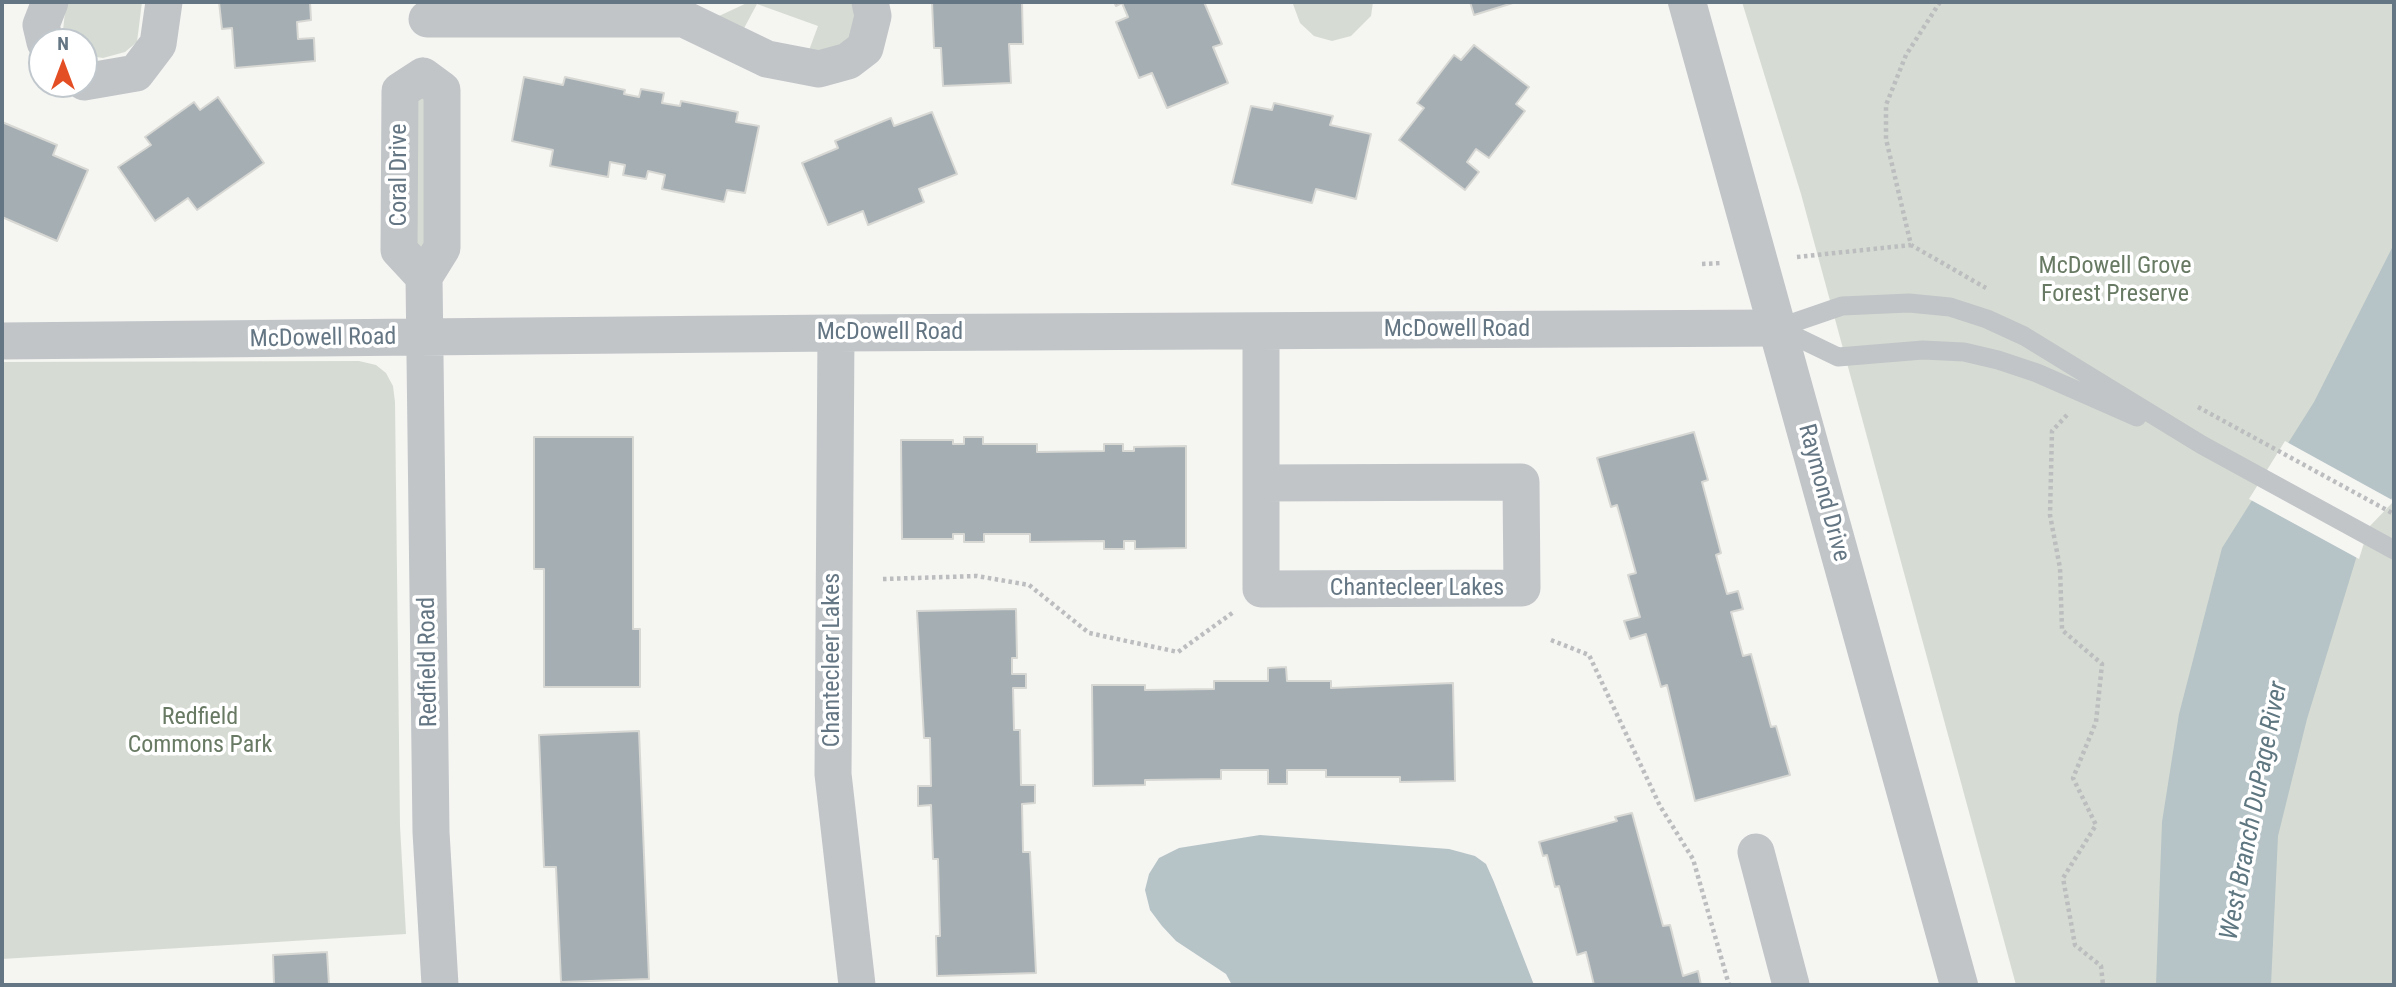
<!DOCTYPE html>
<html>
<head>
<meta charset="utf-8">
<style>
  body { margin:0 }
  #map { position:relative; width:2396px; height:987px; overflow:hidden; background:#f5f5f2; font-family:"Roboto Condensed",sans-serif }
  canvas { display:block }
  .frame { position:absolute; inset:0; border:4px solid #647683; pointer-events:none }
  .north { position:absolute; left:28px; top:28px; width:70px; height:70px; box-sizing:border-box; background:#fff; border:2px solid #c1c8cd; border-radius:50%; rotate:0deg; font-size:19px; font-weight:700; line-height:28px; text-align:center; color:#647683 }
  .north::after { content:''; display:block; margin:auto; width:24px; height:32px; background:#e44e24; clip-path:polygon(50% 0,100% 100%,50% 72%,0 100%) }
</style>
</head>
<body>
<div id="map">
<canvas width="2396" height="987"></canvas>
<div class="frame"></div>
<div class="north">N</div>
</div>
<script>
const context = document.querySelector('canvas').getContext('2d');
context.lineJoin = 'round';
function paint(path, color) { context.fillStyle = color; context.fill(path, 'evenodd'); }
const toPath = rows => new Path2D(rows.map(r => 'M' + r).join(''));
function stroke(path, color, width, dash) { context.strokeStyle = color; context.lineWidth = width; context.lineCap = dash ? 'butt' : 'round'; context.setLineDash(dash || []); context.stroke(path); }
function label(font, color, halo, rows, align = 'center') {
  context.font = font + ' "Roboto Condensed",sans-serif'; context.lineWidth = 7; context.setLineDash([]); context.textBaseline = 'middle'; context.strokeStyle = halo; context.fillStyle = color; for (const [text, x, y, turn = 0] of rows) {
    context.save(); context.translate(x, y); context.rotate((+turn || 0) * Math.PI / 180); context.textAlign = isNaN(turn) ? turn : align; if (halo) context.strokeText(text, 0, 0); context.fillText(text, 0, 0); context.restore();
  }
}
paint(toPath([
  [66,2,142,2,137,42,125,52,103,58,84,55,84,42,69,42,63,31],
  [749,2,857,2,851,46,808,53,818,26,757,4,742,32,719,16],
  [1299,2,1373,2,1371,16,1351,36,1332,41,1314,36,1300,23,1293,4],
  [1742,2,2394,2,2394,985,2016,985,1801,194],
  [424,90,431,254,414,254,417,91],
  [359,361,376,365,386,373,393,386,395,402,400,826,406,934,2,959,2,362]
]), '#d6dcd3');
paint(toPath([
  [2394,244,2394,496,2366,526,2307,719,2278,836,2271,985,2156,985,2162,822,2179,714,2222,548,2314,402],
  [1260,835,1449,849,1475,856,1486,864,1494,882,1534,985,1232,985,1226,974,1176,941,1162,926,1150,910,1145,890,1149,874,1159,858,1179,848]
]), '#b6c3c7');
paint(toPath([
  [2285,441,2394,501,2369,527,2359,559,2249,499]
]), '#f5f5f2');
const building = toPath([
  [219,2,310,2,311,20,297,22,298,39,314,38,315,61,235,68,232,28,222,29,219,2],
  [932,2,1022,2,1023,44,1009,44,1011,83,943,86,941,48,934,48,932,2],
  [1114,2,1204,2,1222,44,1213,47,1228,83,1167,108,1152,73,1139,78,1116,22,1128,17,1122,3,1116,6,1114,2],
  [1470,2,1516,2,1474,15,1470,2],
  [1474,45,1529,87,1516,104,1525,111,1489,158,1476,149,1467,162,1479,172,1465,190,1399,140,1424,108,1417,103,1454,55,1461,60,1474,45],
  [524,77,563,85,565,77,625,90,624,94,639,97,641,89,664,93,662,103,680,106,681,101,738,112,736,122,759,126,745,193,727,190,724,202,662,189,665,175,648,171,646,179,623,175,625,165,610,162,608,177,550,166,553,150,512,141,524,77],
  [218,97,264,163,197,210,188,198,155,221,118,167,151,145,145,137,194,102,200,110,218,97],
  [1274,103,1333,116,1330,125,1371,134,1356,199,1316,189,1312,203,1232,184,1251,106,1272,110,1274,103],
  [932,112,957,174,919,189,924,202,868,225,863,211,828,225,802,163,838,148,835,141,891,118,894,126,932,112],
  [2,122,57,145,53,155,88,170,57,241,2,217,2,122],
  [1694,432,1708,480,1702,482,1721,553,1716,555,1727,594,1738,591,1743,609,1731,612,1743,656,1751,654,1771,727,1776,726,1790,775,1695,801,1667,685,1661,687,1646,634,1630,639,1624,621,1640,617,1628,575,1636,573,1617,505,1611,507,1597,458,1694,432],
  [534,437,633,437,633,629,640,629,640,687,544,687,544,569,534,569,534,437],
  [964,437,983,437,983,444,1037,444,1037,452,1104,451,1104,444,1123,444,1123,451,1134,451,1134,447,1186,446,1186,548,1135,549,1135,541,1124,541,1124,549,1104,549,1104,541,1030,542,1030,534,984,534,984,542,964,542,964,534,953,534,953,539,902,539,901,440,953,440,953,444,964,444,964,437],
  [1016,609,1017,658,1012,658,1012,674,1026,674,1026,688,1013,688,1014,730,1020,730,1021,785,1035,785,1035,803,1022,804,1023,852,1030,852,1036,973,937,976,936,936,940,936,938,859,933,859,931,805,918,806,918,786,931,786,930,738,924,738,917,611,1016,609],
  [1286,667,1287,681,1331,681,1331,688,1453,683,1455,781,1400,782,1400,777,1326,777,1326,770,1287,770,1287,784,1268,784,1268,770,1221,770,1221,779,1145,780,1145,785,1093,786,1092,685,1145,685,1145,690,1214,689,1214,681,1268,681,1268,668,1286,667],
  [639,731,649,979,561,982,556,867,544,867,539,735,639,731],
  [1632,813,1663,926,1670,925,1683,976,1698,971,1701,985,1594,985,1586,952,1577,955,1559,886,1555,887,1547,855,1543,856,1539,842,1617,821,1615,817,1632,813],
  [327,952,329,985,274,985,273,955,327,952]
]);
paint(building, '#a5aeb3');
stroke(building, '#d7d7d4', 2);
stroke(toPath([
  [1940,2,1906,55,1886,105,1886,139,1911,245,1986,288],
  [1797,257,1911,245],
  [1702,264,1722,263],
  [2198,407,2394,514],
  [2067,415,2052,431,2050,515,2060,568,2062,630,2102,664,2096,722,2073,778,2096,825,2063,878,2075,945,2101,966,2103,985],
  [883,579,977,576,1029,585,1089,633,1178,652,1235,611],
  [1551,640,1589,655,1660,806,1693,859,1729,985]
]), '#bbbdbf', 4.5, [3.5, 3.5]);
stroke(toPath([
  [1778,328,1842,306,1909,303,1950,307,1987,319,2024,336,2202,445,2394,550],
  [1778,328,1838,357,1923,350,1964,352,1998,360,2037,373,2137,417]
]), '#c1c5c8', 19);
stroke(toPath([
  [427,19,684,19,767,59,819,69,848,61,865,48,873,16,870,2],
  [45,42,41,25,50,2],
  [423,76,442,90,442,248,424,277,431,832,440,985],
  [423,76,400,91,399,250,424,277],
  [84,82,136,73,158,44,164,2],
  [1261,331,1261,589,1522,588,1521,482,1261,483],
  [836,333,833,774,857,985],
  [2,341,836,333,1778,328],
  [1756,852,1791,985]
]), '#c1c5c8', 37);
stroke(toPath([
  [1687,2,1959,985]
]), '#c1c5c8', 38);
label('24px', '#647683', '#fff', [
  ["Coral Drive",400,175,-90],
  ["McDowell Road",1457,330],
  ["McDowell Road",890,333],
  ["McDowell Road",323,339,-1],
  ["Raymond Drive",1823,493,75],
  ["Chantecleer Lakes",1417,589],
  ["Chantecleer Lakes",833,660,-90],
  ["Redfield Road",429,662,-91]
]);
label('24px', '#687a63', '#fff', [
  ["McDowell Grove",2115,267],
  ["Forest Preserve",2115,295],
  ["Redfield",200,718],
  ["Commons Park",200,746]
]);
label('italic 26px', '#5f7780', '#fff', [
  ["West Branch DuPage River",2255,811,-79]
]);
</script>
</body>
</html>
